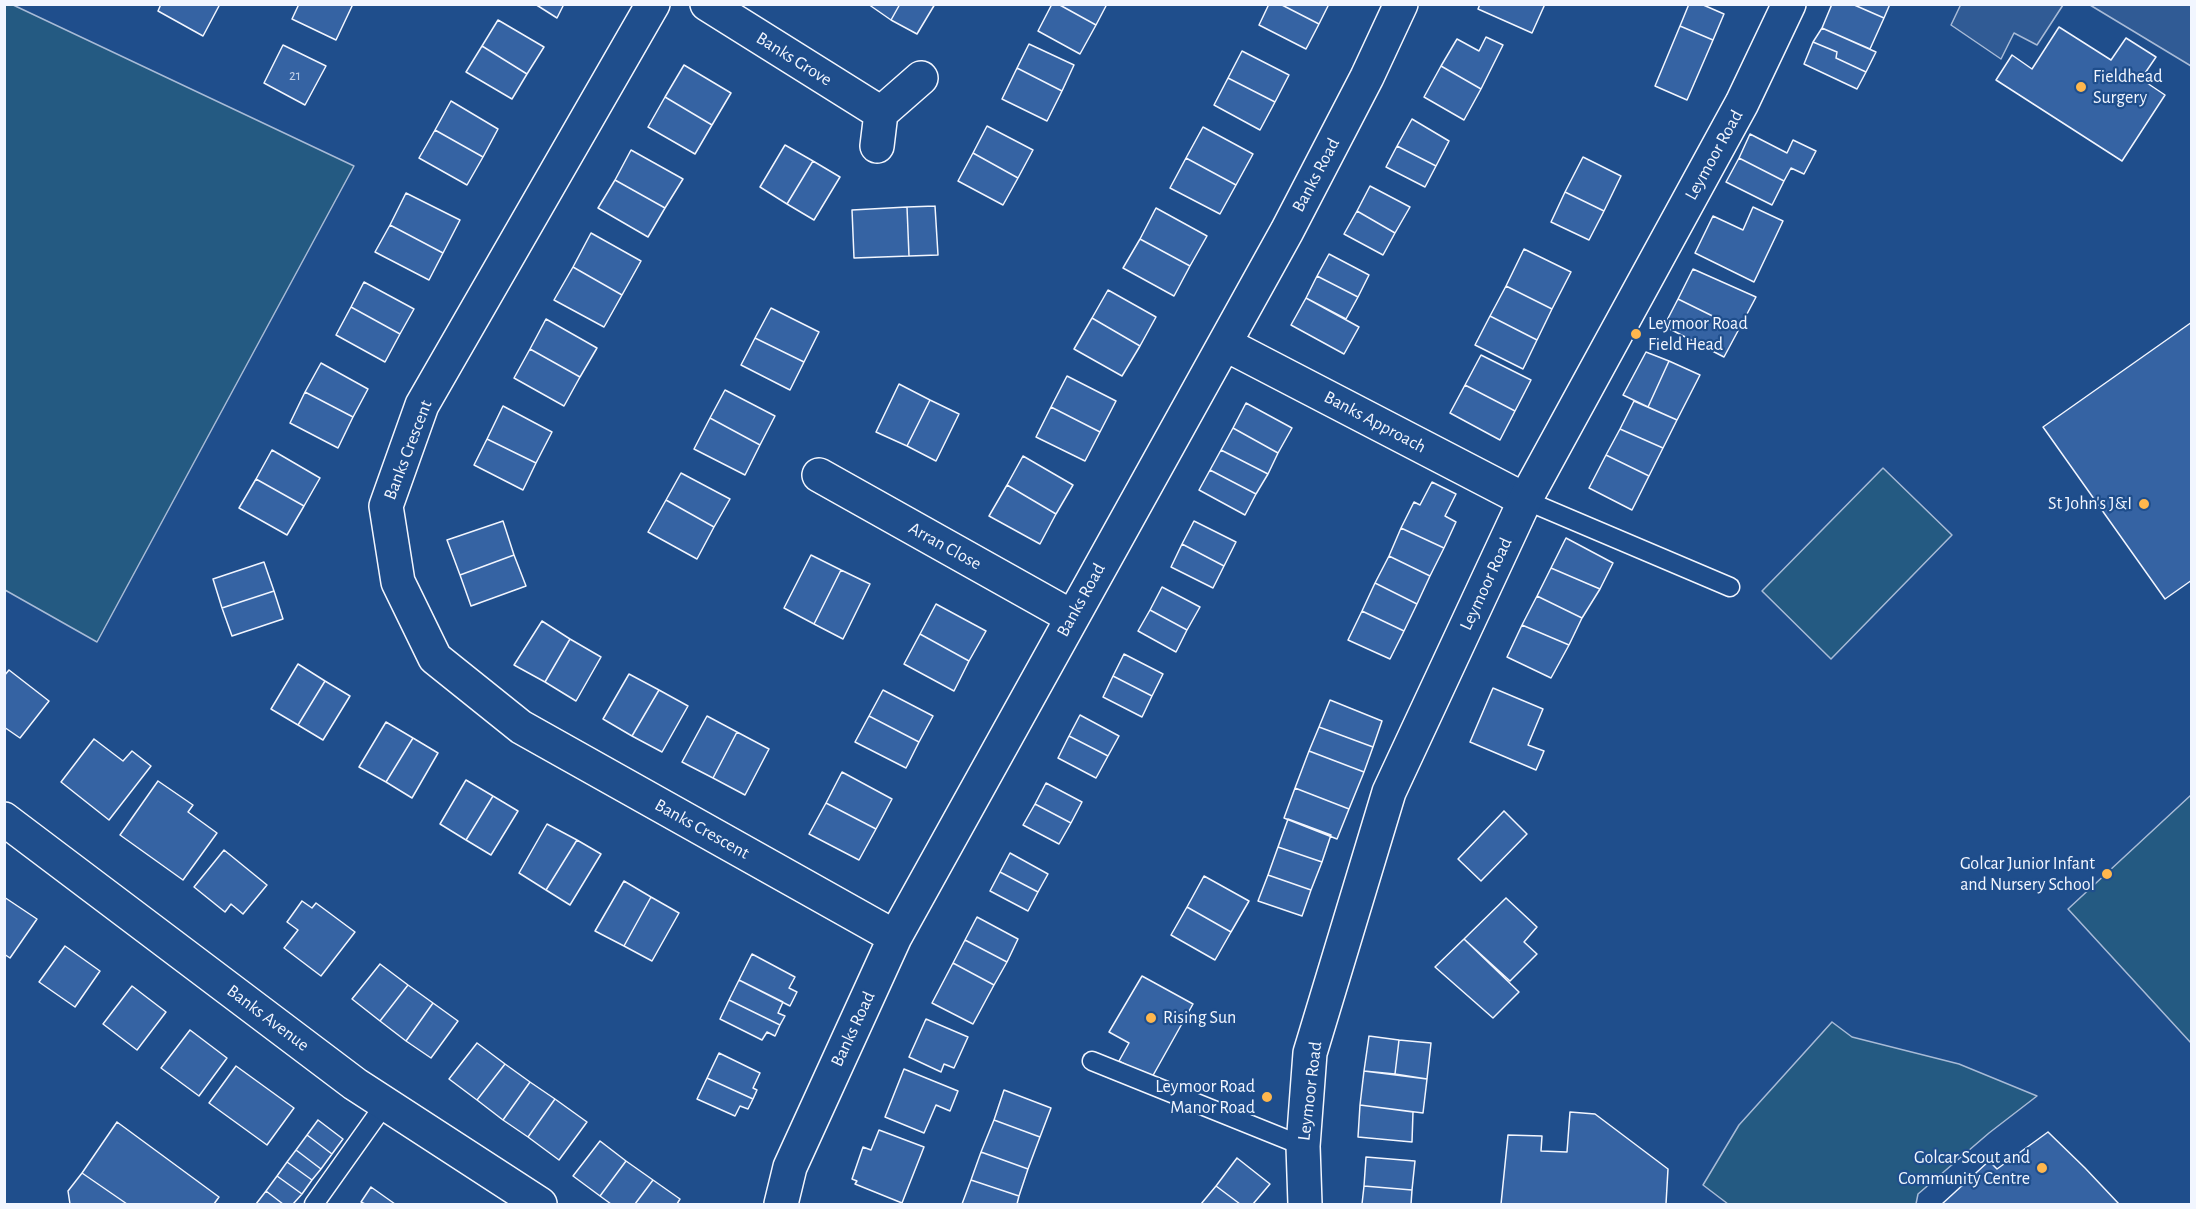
<!DOCTYPE html>
<html>
<head>
<meta charset="utf-8">
<style>
  body { margin:0 }
  #map { position:relative; width:2196px; height:1209px; overflow:hidden; background:#1f4e8c; font-family:"Alegreya Sans",sans-serif }
  canvas { display:block }
  .frame { position:absolute; inset:0; border:6px solid #f2f6ff; pointer-events:none }
</style>
</head>
<body>
<div id="map">
<canvas width="2196" height="1209"></canvas>
<div class="frame"></div>
</div>
<script>
const context = document.querySelector('canvas').getContext('2d');
context.lineJoin = 'round';
function paint(path, color) { context.fillStyle = color; context.fill(path, 'evenodd'); }
const toPath = rows => new Path2D(rows.map(r => 'M' + r).join(''));
function stroke(path, color, width, dash) { context.strokeStyle = color; context.lineWidth = width; context.lineCap = dash ? 'butt' : 'round'; context.setLineDash(dash || []); context.stroke(path); }
function label(font, color, halo, rows, align = 'center') {
  context.font = font + ' "Alegreya Sans",sans-serif'; context.lineWidth = 4.5; context.setLineDash([]); context.textBaseline = 'middle'; context.strokeStyle = halo; context.fillStyle = color; for (const [text, x, y, turn = 0] of rows) {
    context.save(); context.translate(x, y); context.rotate((+turn || 0) * Math.PI / 180); context.textAlign = isNaN(turn) ? turn : align; if (halo) context.strokeText(text, 0, 0); context.fillText(text, 0, 0); context.restore();
  }
}
const green = toPath([
  [11,4,354,166,97,642,5,590,4,5,11,4],
  [1883,468,1952,535,1831,659,1762,591,1883,468],
  [2191,795,2191,1043,2068,909,2191,795],
  [1832,1022,1852,1037,1959,1064,2037,1096,1989,1133,1918,1194,1916,1204,1728,1204,1703,1185,1739,1125,1832,1022]
]);
paint(green, '#245a82');
stroke(green, '#a8bbd7', 1.5);
const parking = toPath([
  [1961,4,2063,4,2063,5,2037,45,2014,33,2001,59,1951,25,1961,4],
  [2090,5,2191,5,2191,66,2090,5]
]);
paint(parking, '#305b95');
stroke(parking, '#a8bbd7', 1.5);
const building = toPath([
  [161,4,220,4,203,36,158,11,161,4],
  [299,4,353,4,336,40,292,19,299,4],
  [535,4,564,4,557,18,535,4],
  [868,4,900,4,891,20,868,4],
  [900,4,935,4,917,34,891,20,900,4],
  [1052,4,1058,4,1096,25,1080,54,1038,31,1052,4],
  [1058,4,1107,4,1096,25,1058,4],
  [1269,4,1280,4,1319,24,1306,49,1259,25,1269,4],
  [1280,4,1329,4,1319,24,1280,4],
  [1480,4,1545,4,1532,33,1478,9,1480,4],
  [1689,4,1701,4,1724,14,1713,40,1680,26,1689,4],
  [1832,4,1852,4,1884,18,1870,49,1822,28,1832,4],
  [1852,4,1890,4,1884,18,1852,4],
  [498,20,544,47,527,74,482,46,498,20],
  [1680,26,1713,40,1687,100,1655,86,1680,26],
  [2059,27,2111,60,2126,38,2156,57,2141,79,2165,95,2122,161,1996,80,2012,55,2032,69,2059,27],
  [1822,28,1876,52,1866,72,1836,58,1837,52,1813,42,1822,28],
  [1486,37,1503,45,1481,89,1441,66,1457,39,1479,51,1486,37],
  [1813,42,1837,52,1836,58,1866,72,1857,89,1804,64,1813,42],
  [1029,44,1074,65,1062,91,1017,68,1029,44],
  [283,45,326,66,305,105,264,83,283,45],
  [482,46,527,74,512,99,466,72,482,46],
  [1242,51,1289,75,1275,102,1228,78,1242,51],
  [684,65,731,93,712,125,665,97,684,65],
  [1441,66,1481,89,1464,120,1424,97,1441,66],
  [1017,68,1062,91,1047,121,1002,99,1017,68],
  [1228,78,1275,102,1260,130,1214,105,1228,78],
  [665,97,712,125,695,154,648,127,665,97],
  [451,101,498,129,483,157,435,130,451,101],
  [1412,119,1449,141,1436,166,1397,146,1412,119],
  [987,126,1033,150,1018,178,973,153,987,126],
  [1203,127,1253,154,1236,185,1186,158,1203,127],
  [435,130,483,157,467,185,419,158,435,130],
  [1750,134,1787,153,1793,140,1816,151,1804,174,1791,168,1784,181,1739,158,1750,134],
  [785,145,813,161,787,204,760,187,785,145],
  [1397,146,1436,166,1425,187,1386,167,1397,146],
  [631,150,683,179,665,208,615,180,631,150],
  [973,153,1018,178,1003,205,958,181,973,153],
  [1583,157,1621,176,1604,211,1565,192,1583,157],
  [1186,158,1236,185,1220,214,1170,188,1186,158],
  [1739,158,1784,181,1772,205,1726,182,1739,158],
  [813,161,840,177,814,220,787,204,813,161],
  [615,180,665,208,648,237,598,208,615,180],
  [1370,186,1410,207,1395,233,1357,211,1370,186],
  [1565,192,1604,211,1589,240,1551,222,1565,192],
  [406,193,460,220,443,253,390,225,406,193],
  [935,206,938,255,909,256,907,207,935,206],
  [907,207,909,256,854,258,852,210,907,207],
  [1753,207,1783,221,1754,282,1695,253,1713,216,1743,230,1753,207],
  [1156,208,1207,236,1190,266,1140,239,1156,208],
  [1357,211,1395,233,1383,255,1344,234,1357,211],
  [390,225,443,253,429,280,375,252,390,225],
  [591,233,641,261,622,295,573,267,591,233],
  [1140,239,1190,266,1174,296,1123,268,1140,239],
  [1524,249,1571,272,1552,309,1506,286,1524,249],
  [1329,254,1369,275,1358,297,1317,276,1329,254],
  [573,267,622,295,604,327,554,300,573,267],
  [1693,269,1756,297,1739,329,1678,299,1693,269],
  [1317,276,1358,297,1346,319,1306,298,1317,276],
  [364,282,414,309,400,334,351,307,364,282],
  [1506,286,1552,309,1537,340,1490,316,1506,286],
  [1108,290,1156,317,1140,346,1092,318,1108,290],
  [1306,298,1359,327,1344,354,1291,325,1306,298],
  [1678,299,1739,329,1724,357,1664,326,1678,299],
  [351,307,400,334,385,362,336,335,351,307],
  [771,308,819,332,804,362,755,338,771,308],
  [1490,316,1537,340,1523,369,1475,345,1490,316],
  [1092,318,1140,346,1122,376,1074,349,1092,318],
  [546,319,597,348,580,377,530,349,546,319],
  [2192,322,2192,580,2165,599,2043,427,2192,322],
  [755,338,804,362,790,390,741,365,755,338],
  [530,349,580,377,564,406,514,378,530,349],
  [1646,352,1669,361,1648,407,1623,395,1646,352],
  [1481,355,1531,380,1515,411,1465,385,1481,355],
  [1669,361,1700,375,1677,420,1648,407,1669,361],
  [321,363,368,389,353,417,305,392,321,363],
  [1067,376,1116,401,1100,432,1051,407,1067,376],
  [899,384,930,400,907,446,876,432,899,384],
  [1465,385,1515,411,1500,440,1450,413,1465,385],
  [725,390,775,416,760,445,710,418,725,390],
  [305,392,353,417,338,448,290,423,305,392],
  [930,400,959,414,936,461,907,446,930,400],
  [1634,401,1677,420,1663,448,1620,429,1634,401],
  [1246,403,1292,428,1278,453,1233,428,1246,403],
  [503,406,552,432,536,463,487,439,503,406],
  [1051,407,1100,432,1085,461,1036,437,1051,407],
  [710,418,760,445,745,475,694,449,710,418],
  [1233,428,1278,453,1268,474,1221,450,1233,428],
  [1620,429,1663,448,1649,476,1606,455,1620,429],
  [487,439,536,463,523,490,474,465,487,439],
  [272,450,320,478,304,506,256,479,272,450],
  [1221,450,1268,474,1256,494,1210,470,1221,450],
  [1606,455,1649,476,1632,510,1589,488,1606,455],
  [1023,456,1073,485,1056,514,1007,485,1023,456],
  [1210,470,1256,494,1245,515,1199,490,1210,470],
  [681,473,730,499,714,527,666,500,681,473],
  [256,479,304,506,287,535,239,508,256,479],
  [1432,482,1456,494,1445,516,1456,522,1444,548,1401,528,1414,502,1420,505,1432,482],
  [1007,485,1056,514,1040,544,989,516,1007,485],
  [666,500,714,527,697,559,648,532,666,500],
  [503,521,514,555,460,575,447,540,503,521],
  [1194,521,1236,542,1224,566,1182,544,1194,521],
  [1401,528,1444,548,1430,576,1389,556,1401,528],
  [1566,538,1613,563,1600,589,1551,568,1566,538],
  [1182,544,1224,566,1213,588,1171,567,1182,544],
  [514,555,526,586,471,606,460,575,514,555],
  [811,555,841,570,814,624,784,608,811,555],
  [1389,556,1430,576,1417,604,1375,583,1389,556],
  [264,562,274,591,222,608,213,579,264,562],
  [1551,568,1600,589,1582,618,1537,596,1551,568],
  [841,570,870,584,843,639,814,624,841,570],
  [1375,583,1417,604,1404,631,1362,611,1375,583],
  [1162,587,1200,607,1187,630,1150,610,1162,587],
  [274,591,283,619,232,636,222,608,274,591],
  [1537,596,1582,618,1569,645,1522,625,1537,596],
  [936,604,986,631,969,661,920,634,936,604],
  [1150,610,1187,630,1176,652,1138,631,1150,610],
  [1362,611,1404,631,1390,659,1348,640,1362,611],
  [542,621,570,639,545,682,514,665,542,621],
  [1522,625,1569,645,1551,678,1507,657,1522,625],
  [920,634,969,661,954,691,904,664,920,634],
  [570,639,601,657,576,701,545,682,570,639],
  [1124,654,1163,674,1152,696,1113,676,1124,654],
  [298,664,325,681,298,725,271,709,298,664],
  [9,670,49,701,20,738,4,727,4,676,9,670],
  [629,674,659,690,632,736,603,719,629,674],
  [1113,676,1152,696,1142,717,1103,697,1113,676],
  [325,681,350,696,323,740,298,725,325,681],
  [1493,688,1543,709,1528,745,1544,751,1536,770,1470,742,1493,688],
  [659,690,688,706,662,752,632,736,659,690],
  [883,690,933,716,919,742,869,716,883,690],
  [1330,700,1382,721,1373,747,1319,727,1330,700],
  [1080,715,1119,736,1108,756,1069,736,1080,715],
  [707,716,737,732,713,778,682,762,707,716],
  [869,716,919,742,906,768,855,742,869,716],
  [386,722,413,738,386,782,359,767,386,722],
  [1319,727,1373,747,1364,772,1309,751,1319,727],
  [737,732,769,749,745,795,713,778,737,732],
  [1069,736,1108,756,1096,778,1058,758,1069,736],
  [413,738,438,753,412,798,386,782,413,738],
  [94,739,123,761,132,751,151,766,109,820,61,782,94,739],
  [1309,751,1364,772,1349,809,1295,788,1309,751],
  [842,772,892,799,876,829,826,803,842,772],
  [466,780,493,796,466,840,440,824,466,780],
  [158,781,193,805,188,812,217,833,183,880,120,835,158,781],
  [1046,783,1082,802,1071,823,1035,804,1046,783],
  [1295,788,1349,809,1337,839,1284,818,1295,788],
  [493,796,518,811,491,855,466,840,493,796],
  [826,803,876,829,859,860,809,834,826,803],
  [1035,804,1071,823,1059,844,1023,825,1035,804],
  [1504,811,1527,834,1481,881,1458,859,1504,811],
  [1288,819,1331,835,1322,862,1278,847,1288,819],
  [547,824,577,840,546,890,519,873,547,824],
  [577,840,601,854,570,905,546,890,577,840],
  [1278,847,1322,862,1311,890,1268,875,1278,847],
  [224,850,267,885,243,914,231,904,225,912,194,887,224,850],
  [1010,853,1048,874,1038,892,1000,872,1010,853],
  [1000,872,1038,892,1028,911,990,891,1000,872],
  [1268,875,1311,890,1302,916,1258,901,1268,875],
  [1204,876,1249,901,1231,932,1187,907,1204,876],
  [624,881,651,897,624,946,595,931,624,881],
  [4,897,37,919,10,958,4,954,4,897],
  [651,897,679,913,652,961,624,946,651,897],
  [1506,898,1537,927,1524,942,1537,954,1510,981,1464,939,1506,898],
  [302,901,312,908,316,903,355,932,321,976,284,948,298,930,287,922,302,901],
  [1187,907,1231,932,1215,960,1171,935,1187,907],
  [977,917,1018,939,1007,962,965,940,977,917],
  [1464,939,1519,992,1493,1018,1435,967,1464,939],
  [965,940,1007,962,994,985,953,963,965,940],
  [65,946,100,971,75,1007,39,982,65,946],
  [752,954,795,977,789,988,797,992,790,1006,739,980,752,954],
  [953,963,994,985,973,1024,932,1003,953,963],
  [380,964,408,985,380,1021,352,999,380,964],
  [1142,976,1193,1004,1151,1079,1119,1061,1129,1043,1109,1032,1142,976],
  [739,980,783,1002,778,1013,785,1016,780,1025,729,1000,739,980],
  [408,985,433,1003,406,1041,380,1021,408,985],
  [132,986,166,1012,137,1050,103,1024,132,986],
  [729,1000,780,1025,775,1036,767,1032,762,1040,720,1019,729,1000],
  [433,1003,458,1021,431,1058,406,1041,433,1003],
  [926,1019,968,1037,954,1068,944,1064,941,1072,909,1057,926,1019],
  [190,1030,227,1058,199,1096,161,1068,190,1030],
  [1369,1036,1399,1040,1395,1074,1364,1071,1369,1036],
  [1399,1040,1431,1043,1427,1079,1395,1074,1399,1040],
  [477,1043,505,1064,477,1100,449,1079,477,1043],
  [719,1053,760,1073,753,1088,757,1090,753,1099,707,1078,719,1053],
  [505,1064,530,1082,503,1120,477,1100,505,1064],
  [236,1066,294,1108,267,1145,209,1103,236,1066],
  [904,1069,958,1091,950,1111,936,1105,924,1133,885,1117,904,1069],
  [1364,1071,1427,1079,1423,1113,1360,1105,1364,1071],
  [707,1078,753,1099,748,1109,740,1106,735,1116,697,1099,707,1078],
  [530,1082,555,1099,528,1137,503,1120,530,1082],
  [1004,1090,1051,1108,1040,1137,994,1120,1004,1090],
  [555,1099,587,1122,559,1160,528,1137,555,1099],
  [1360,1105,1413,1112,1412,1142,1358,1137,1360,1105],
  [1570,1112,1595,1114,1668,1169,1666,1204,1501,1204,1508,1135,1542,1136,1541,1151,1567,1152,1570,1112],
  [318,1120,343,1139,332,1154,307,1135,318,1120],
  [994,1120,1040,1137,1028,1169,981,1152,994,1120],
  [117,1122,219,1197,214,1204,127,1204,82,1173,117,1122],
  [879,1130,924,1147,902,1203,855,1184,857,1181,852,1179,863,1147,871,1150,879,1130],
  [2048,1132,2085,1168,2119,1204,1942,1204,1989,1161,1997,1169,2048,1132],
  [307,1135,332,1154,321,1169,296,1150,307,1135],
  [600,1141,626,1161,600,1196,573,1176,600,1141],
  [296,1150,321,1169,312,1180,287,1162,296,1150],
  [981,1152,1028,1169,1019,1196,971,1180,981,1152],
  [1366,1157,1415,1161,1412,1190,1364,1186,1366,1157],
  [1237,1158,1270,1184,1253,1204,1240,1204,1216,1186,1237,1158],
  [626,1161,653,1180,635,1204,611,1204,600,1196,626,1161],
  [287,1162,312,1180,302,1194,277,1176,287,1162],
  [82,1173,127,1204,70,1204,68,1191,82,1173],
  [277,1176,302,1194,293,1204,283,1204,266,1191,277,1176],
  [653,1180,680,1199,677,1204,635,1204,653,1180],
  [971,1180,1019,1196,1017,1204,962,1204,971,1180],
  [1216,1186,1240,1204,1201,1204,1216,1186],
  [1364,1186,1412,1190,1411,1204,1362,1204,1364,1186],
  [371,1187,395,1204,365,1204,361,1202,371,1187],
  [266,1191,283,1204,256,1204,266,1191]
]);
paint(building, '#3563a3');
stroke(building, '#f2f6ff', 1.5);
const service = toPath([
  [1525,500,1730,587],
  [1092,1061,1303,1146],
  [314,1204,385,1104]
]);
const minor = toPath([
  [653,4,422,405,386,506,398,582,435,658,521,727,895,937],
  [707,4,881,113,921,78],
  [877,146,881,113],
  [1225,344,1525,500],
  [819,475,1072,617],
  [4,819,355,1084,540,1204],
  [781,1204,790,1167,895,937,1287,231,1367,77,1401,4]
]);
const tertiary = toPath([
  [1305,1204,1303,1146,1310,1053,1389,792,1525,500,1742,103,1789,4]
]);
stroke(service, '#f2f6ff', 21);
stroke(minor, '#f2f6ff', 36);
stroke(tertiary, '#f2f6ff', 36);
stroke(service, '#1f4e8c', 18);
stroke(minor, '#1f4e8c', 33);
stroke(tertiary, '#1f4e8c', 33);
for (const [x, y, r, color] of [
  [2081,87,6,"#ffb74d"],
  [1636,334,6,"#ffb74d"],
  [2144,504,6,"#ffb74d"],
  [2107,874,6,"#ffb74d"],
  [1151,1018,6,"#ffb74d"],
  [1267,1097,6,"#ffb74d"],
  [2042,1168,6,"#ffb74d"]
]) { const dot = new Path2D(); dot.arc(x, y, r, 0, 2 * Math.PI); context.fillStyle = color; context.fill(dot); stroke(dot, '#1f4e8c', 2); }
label('15px', '#c3d1e8', null, [
  ["21",295,75]
]);
label('18px', '#f2f6ff', '#1f4e8c', [
  ["Banks Grove",794,59,32],
  ["Leymoor Road",1714,155,-61],
  ["Banks Road",1316,175,-62],
  ["Banks Approach",1375,422,28],
  ["Banks Crescent",408,450,-69],
  ["Arran Close",945,546,29],
  ["Leymoor Road",1486,584,-65],
  ["Banks Road",1081,600,-61],
  ["Banks Crescent",702,829,29],
  ["Banks Avenue",268,1018,37],
  ["Banks Road",853,1029,-65],
  ["Leymoor Road",1310,1091,-83]
]);
label('18px', '#f2f6ff', '#1f4e8c', [
  ["Fieldhead",2093,77,"left"],
  ["Surgery",2093,98,"left"],
  ["Leymoor Road",1648,324,"left"],
  ["Field Head",1648,345,"left"],
  ["St John's J&I",2132,504],
  ["Golcar Junior Infant",2095,864],
  ["and Nursery School",2095,885],
  ["Rising Sun",1163,1018,"left"],
  ["Leymoor Road",1255,1087],
  ["Manor Road",1255,1108],
  ["Golcar Scout and",2030,1158],
  ["Community Centre",2030,1179]
], 'right');
</script>
</body>
</html>
